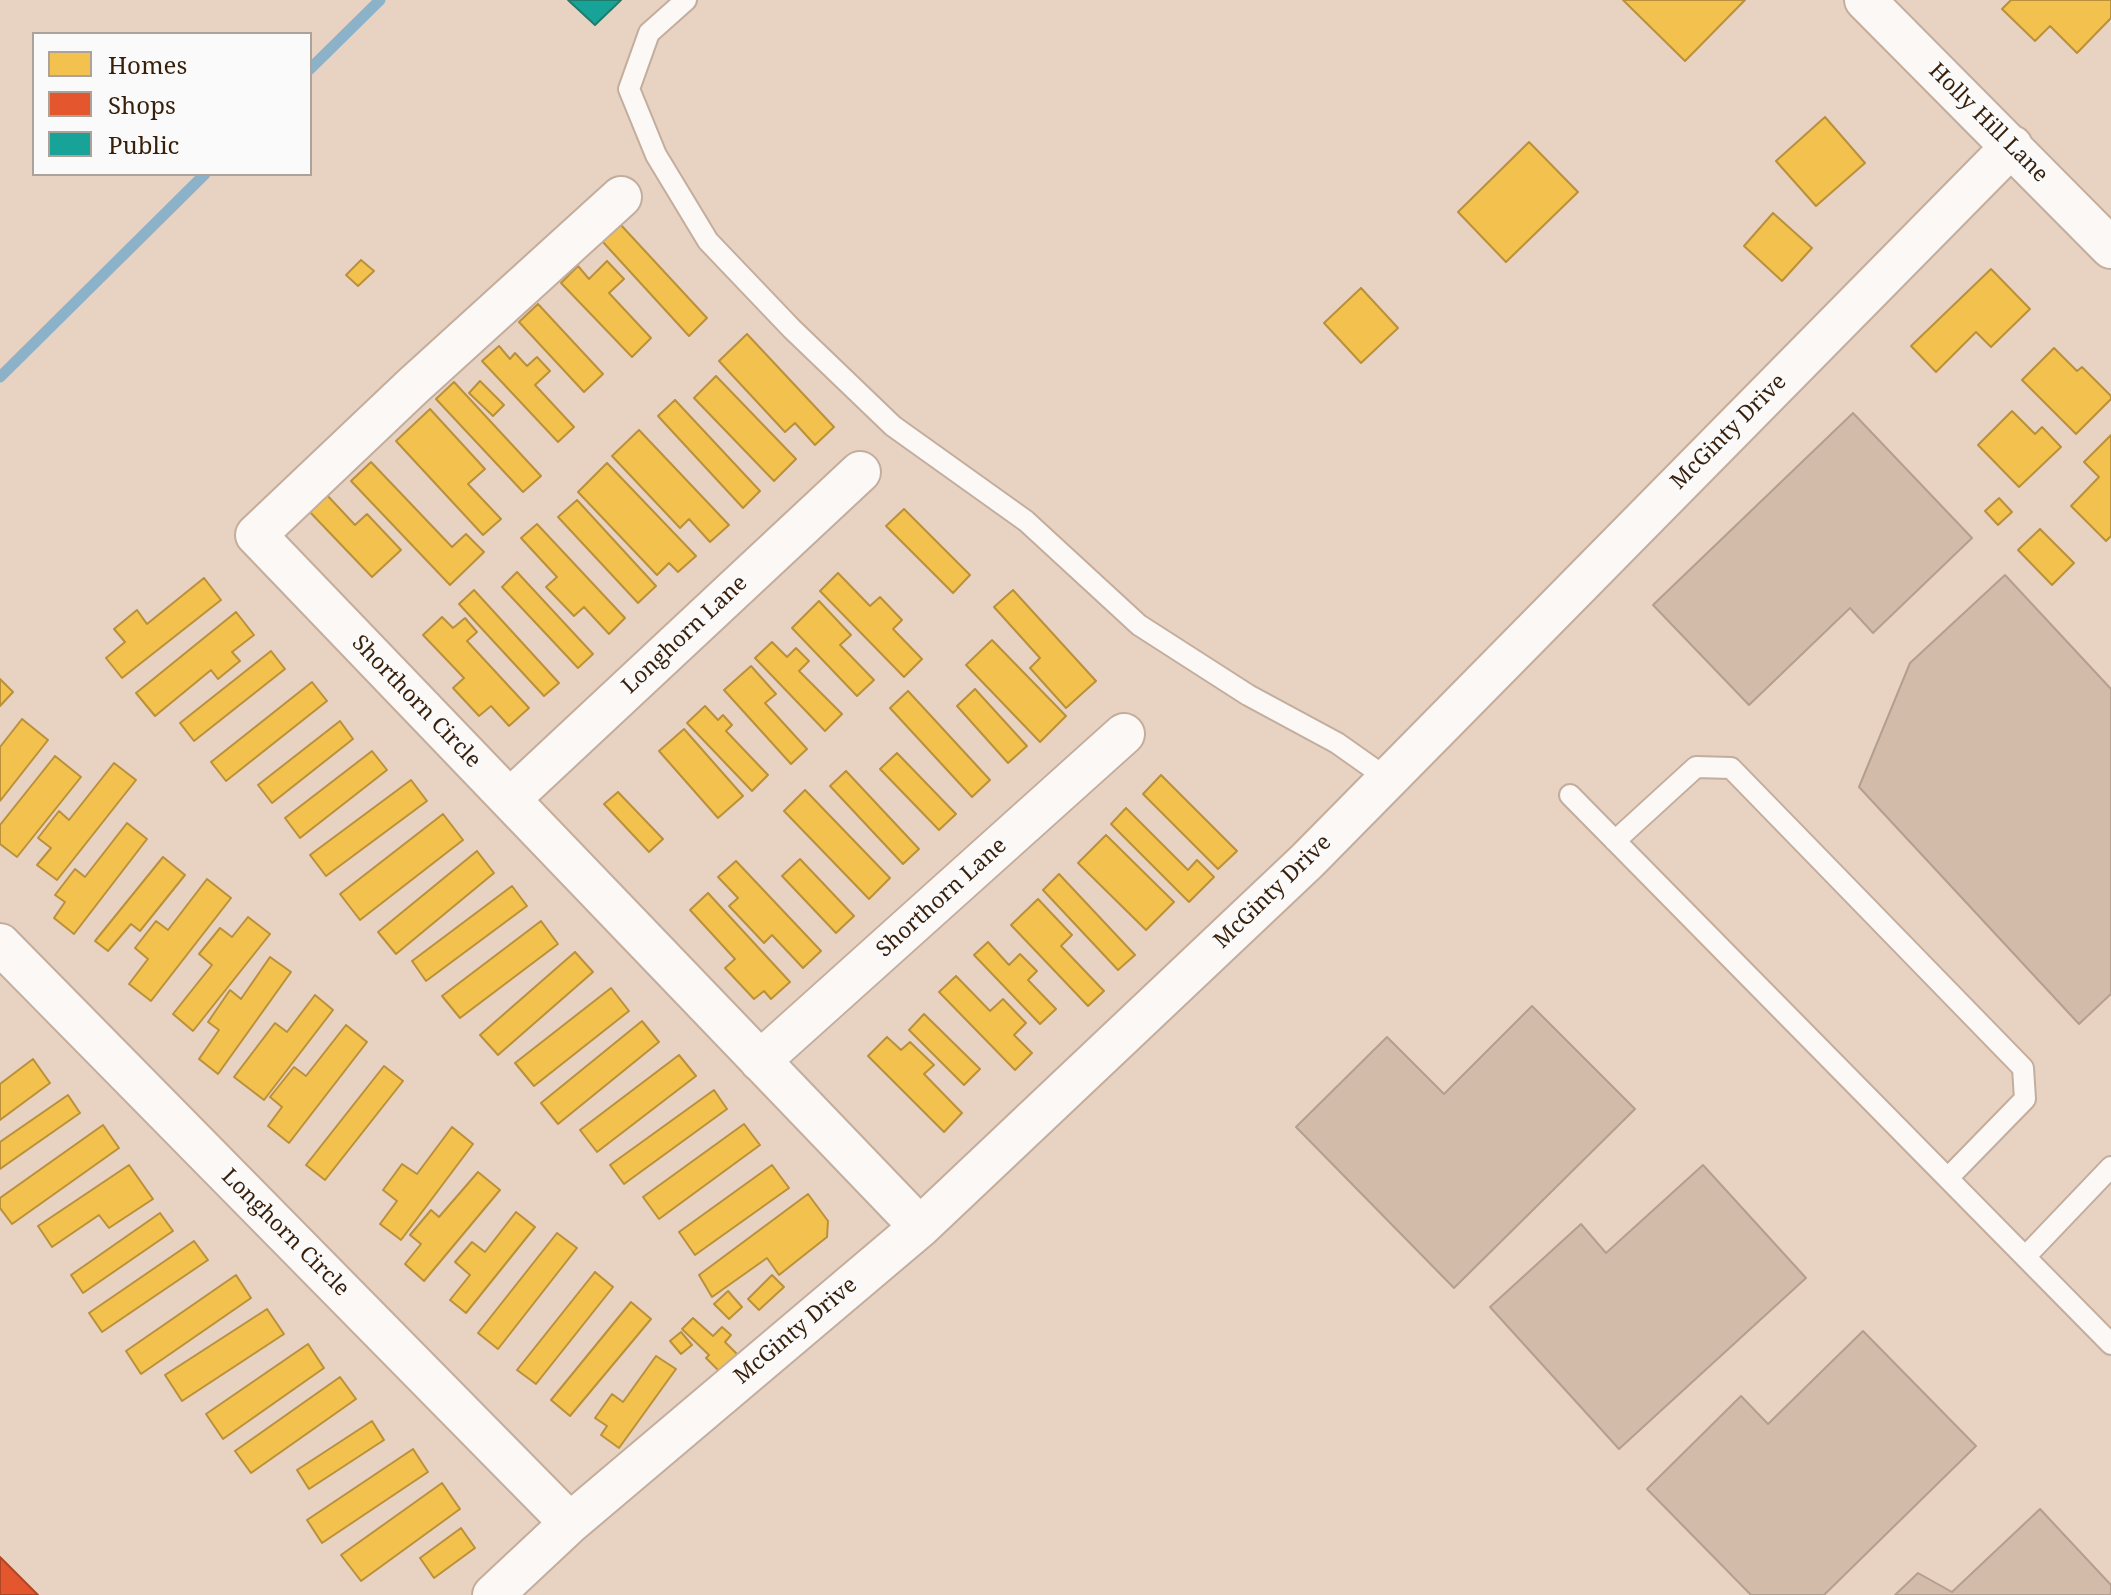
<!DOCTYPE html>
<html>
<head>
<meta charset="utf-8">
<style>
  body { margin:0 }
  #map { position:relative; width:2111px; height:1595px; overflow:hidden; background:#e8d2c2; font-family:"Noto Serif",serif }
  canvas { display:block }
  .legend { position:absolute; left:32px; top:32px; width:280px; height:144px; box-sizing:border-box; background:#fafafa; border:2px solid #aca29a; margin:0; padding:10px 14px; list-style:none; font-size:24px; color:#381f0a }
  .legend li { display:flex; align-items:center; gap:16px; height:40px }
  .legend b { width:40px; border:2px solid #aca29a }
</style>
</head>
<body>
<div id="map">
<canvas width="2111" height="1595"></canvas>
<ul class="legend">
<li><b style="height:22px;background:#f2c14e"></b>Homes</li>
<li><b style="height:22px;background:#e4572e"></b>Shops</li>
<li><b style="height:22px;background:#17a398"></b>Public</li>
</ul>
</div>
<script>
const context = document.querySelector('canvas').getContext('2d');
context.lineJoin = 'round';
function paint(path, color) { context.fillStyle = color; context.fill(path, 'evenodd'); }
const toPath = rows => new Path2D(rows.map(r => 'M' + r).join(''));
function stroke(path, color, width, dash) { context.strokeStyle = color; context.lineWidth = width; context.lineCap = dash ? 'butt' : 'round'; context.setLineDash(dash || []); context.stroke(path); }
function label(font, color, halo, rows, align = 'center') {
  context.font = font + ' "Noto Serif",serif'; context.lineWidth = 8; context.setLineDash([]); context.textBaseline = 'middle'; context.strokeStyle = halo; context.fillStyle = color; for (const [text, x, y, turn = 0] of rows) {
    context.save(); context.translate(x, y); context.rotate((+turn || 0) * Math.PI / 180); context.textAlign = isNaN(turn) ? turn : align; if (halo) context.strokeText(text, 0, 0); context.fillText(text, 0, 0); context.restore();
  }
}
const homes = toPath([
  [1623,0,1745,0,1685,61,1623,0],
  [2011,0,2111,0,2111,18,2077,53,2050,26,2035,41,2002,9,2011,0],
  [1825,117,1865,163,1816,206,1776,161,1825,117],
  [1529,142,1578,192,1506,262,1458,212,1529,142],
  [1773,213,1812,248,1782,281,1744,246,1773,213],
  [620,224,707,318,689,336,602,241,620,224],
  [361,260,374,271,358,286,346,275,361,260],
  [607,261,624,279,609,293,651,338,632,357,561,283,578,266,589,279,607,261],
  [1991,269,2030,309,1991,347,1976,332,1936,372,1911,346,1991,269],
  [1361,288,1398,328,1361,363,1324,323,1361,288],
  [538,304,603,374,584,392,519,322,538,304],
  [747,334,834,427,815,445,795,423,785,432,719,361,747,334],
  [499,346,510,359,515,353,527,366,537,357,550,371,535,385,574,427,558,442,482,361,499,346],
  [2054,348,2077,371,2082,367,2111,396,2111,399,2076,434,2022,380,2054,348],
  [716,376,796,459,774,481,694,398,716,376],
  [480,381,504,405,493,416,469,393,480,381],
  [454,382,541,476,523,492,436,399,454,382],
  [675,400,760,491,743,508,658,416,675,400],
  [430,409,485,469,468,484,501,519,483,535,396,441,430,409],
  [2012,411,2035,434,2042,427,2061,447,2019,487,1978,445,2012,411],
  [639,430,729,525,710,542,689,519,680,528,612,456,639,430],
  [2111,435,2111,536,2106,541,2071,506,2099,477,2084,462,2111,435],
  [371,462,452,547,466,534,484,552,450,585,351,481,371,462],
  [607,463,696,556,678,572,669,563,657,575,578,492,607,463],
  [325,493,355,525,367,514,401,550,372,577,307,509,325,493],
  [1999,498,2012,512,1998,525,1985,511,1999,498],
  [577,500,656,586,638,603,558,517,577,500],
  [904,509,970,575,953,593,886,526,904,509],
  [537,524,625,618,609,634,584,607,574,616,546,587,557,577,521,538,537,524],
  [2040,529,2074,563,2052,585,2018,550,2040,529],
  [517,572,593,654,578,668,502,587,517,572],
  [838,573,870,606,880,597,902,620,893,629,922,659,904,677,820,591,838,573],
  [204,578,221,600,122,678,106,658,125,642,114,629,137,610,147,624,204,578],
  [474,590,559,683,544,696,459,604,474,590],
  [1013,590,1096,681,1066,708,1030,668,1040,658,994,607,1013,590],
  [819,601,851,635,840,645,874,680,857,696,792,628,819,601],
  [236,612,254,635,232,652,240,661,218,679,211,670,155,716,136,693,236,612],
  [442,617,453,628,465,618,477,632,467,641,529,708,509,726,491,706,479,716,453,688,464,678,423,635,442,617],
  [992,640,1066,716,1040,742,966,665,992,640],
  [772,642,787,657,796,648,809,661,799,671,842,714,825,731,755,658,772,642],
  [271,651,285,669,194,741,180,723,271,651],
  [751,666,776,694,765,703,807,749,791,764,724,690,751,666],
  [0,679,13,692,0,706,0,679],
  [312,682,327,701,226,781,211,762,312,682],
  [975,689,1027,746,1008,763,957,706,975,689],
  [908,691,990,780,972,797,890,708,908,691],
  [705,706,718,720,723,715,732,725,726,731,768,775,752,791,687,723,705,706],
  [22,719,48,740,0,801,0,747,22,719],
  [340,721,353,739,272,803,258,785,340,721],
  [684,729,743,796,718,818,659,751,684,729],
  [372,751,387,770,300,838,285,818,372,751],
  [897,753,956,814,939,830,880,769,897,753],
  [55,756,81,777,17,857,0,844,0,825,55,756],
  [114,763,136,780,57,880,37,865,51,848,38,838,59,811,69,820,114,763],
  [846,771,919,849,903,864,830,786,846,771],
  [1161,775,1237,851,1218,869,1143,794,1161,775],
  [411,780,427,801,326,876,310,855,411,780],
  [805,790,890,878,869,899,784,811,805,790],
  [618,792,663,839,649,852,604,804,618,792],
  [1126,808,1188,870,1197,860,1214,877,1189,902,1111,824,1126,808],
  [443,814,463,840,360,920,340,894,443,814],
  [127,823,147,839,74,934,54,918,65,902,55,895,75,869,85,877,127,823],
  [1106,835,1174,902,1146,930,1078,863,1106,835],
  [477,851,494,873,396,954,378,932,477,851],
  [163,857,185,875,140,931,131,924,108,951,95,941,163,857],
  [800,859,854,916,836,933,782,876,800,859],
  [736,861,821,951,803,968,772,935,764,943,729,906,738,898,718,877,736,861],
  [1059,874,1135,955,1118,970,1043,890,1059,874],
  [207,879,231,898,151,1001,129,984,148,959,135,948,156,921,168,930,207,879],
  [512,886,527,906,426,981,412,961,512,886],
  [708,893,790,982,771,999,764,991,754,999,725,968,735,959,690,910,708,893],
  [1038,899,1072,935,1061,946,1104,991,1088,1006,1011,925,1038,899],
  [248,917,270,934,193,1031,173,1014,212,965,199,954,220,928,232,937,248,917],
  [541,921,558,944,460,1018,442,996,541,921],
  [988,942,1009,965,1020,954,1037,971,1028,980,1056,1009,1040,1024,974,955,988,942],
  [575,952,593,972,498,1055,480,1035,575,952],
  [270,957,291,972,218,1074,199,1059,219,1030,208,1022,230,990,241,999,270,957],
  [956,976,990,1011,1003,999,1026,1023,1014,1035,1032,1053,1015,1070,939,992,956,976],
  [611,988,629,1011,534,1086,515,1063,611,988],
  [315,995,333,1010,264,1100,234,1077,275,1023,287,1032,315,995],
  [924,1014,980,1069,964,1085,909,1030,924,1014],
  [642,1021,659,1042,558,1124,541,1103,642,1021],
  [346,1025,367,1042,289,1143,268,1126,282,1107,270,1097,294,1067,306,1076,346,1025],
  [887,1037,901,1050,910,1042,934,1065,924,1074,962,1113,944,1132,868,1056,887,1037],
  [679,1055,696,1076,597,1152,580,1130,679,1055],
  [33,1059,50,1083,0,1120,0,1084,33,1059],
  [384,1066,403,1081,325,1180,306,1165,384,1066],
  [714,1090,727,1109,624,1184,610,1165,714,1090],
  [68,1095,80,1113,0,1169,0,1142,68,1095],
  [744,1124,760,1145,659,1219,643,1197,744,1124],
  [103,1125,119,1148,12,1224,0,1208,0,1198,103,1125],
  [452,1127,473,1144,401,1240,380,1224,397,1201,383,1190,402,1164,417,1174,452,1127],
  [129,1165,153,1199,109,1228,99,1215,52,1247,38,1226,129,1165],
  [772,1165,789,1188,695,1255,679,1232,772,1165],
  [478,1172,500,1190,424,1281,405,1264,421,1244,410,1235,431,1210,439,1217,478,1172],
  [808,1194,828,1221,827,1237,779,1275,767,1258,712,1297,699,1275,808,1194],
  [516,1212,535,1227,466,1313,450,1300,470,1275,455,1262,472,1242,485,1252,516,1212],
  [160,1213,173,1231,83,1293,71,1275,160,1213],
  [557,1233,577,1248,498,1349,478,1333,557,1233],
  [194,1241,208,1260,102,1332,89,1313,194,1241],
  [595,1272,613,1287,536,1384,517,1370,595,1272],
  [236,1275,251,1298,141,1374,126,1351,236,1275],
  [772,1275,784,1287,759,1310,748,1299,772,1275],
  [728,1291,742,1307,729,1319,714,1304,728,1291],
  [631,1302,651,1319,570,1416,551,1400,631,1302],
  [267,1309,284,1334,182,1401,165,1375,267,1309],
  [693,1318,713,1336,722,1327,731,1335,725,1342,739,1356,722,1374,706,1358,709,1355,682,1329,693,1318],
  [681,1332,692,1345,681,1354,670,1341,681,1332],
  [308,1344,324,1368,223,1439,206,1414,308,1344],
  [656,1356,676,1369,619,1448,601,1435,607,1426,595,1418,612,1394,623,1402,656,1356],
  [340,1377,356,1399,251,1473,235,1451,340,1377],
  [372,1421,384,1440,309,1489,297,1470,372,1421],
  [413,1449,428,1472,322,1543,307,1520,413,1449],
  [442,1483,460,1509,361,1581,341,1555,442,1483],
  [461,1528,475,1548,434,1578,420,1558,461,1528]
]);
paint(homes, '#f2c14e');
stroke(homes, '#ba903a', 2);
const shops = toPath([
  [0,1557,38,1595,0,1595,0,1557]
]);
paint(shops, '#e4572e');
stroke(shops, '#b04623', 2);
const public = toPath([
  [568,0,621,0,595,25,568,0]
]);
paint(public, '#17a398');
stroke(public, '#217b6d', 2);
stroke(toPath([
  [310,69,380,0],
  [0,377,205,174]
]), '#8cb2ca', 11);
const building = toPath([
  [1853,413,1972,538,1873,633,1850,608,1749,705,1653,605,1853,413],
  [2005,575,2111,689,2111,994,2079,1024,1859,787,1910,663,2005,575],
  [1532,1006,1635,1109,1454,1288,1296,1127,1387,1037,1444,1094,1532,1006],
  [1703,1165,1806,1278,1619,1449,1490,1307,1581,1224,1606,1253,1703,1165],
  [1863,1331,1976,1446,1824,1595,1751,1595,1647,1489,1741,1396,1768,1424,1863,1331],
  [2040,1509,2111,1585,2111,1595,1895,1595,1918,1573,1952,1592,2040,1509]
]);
paint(building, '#d2bba9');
stroke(building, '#b49e8e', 2);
const lane = toPath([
  [686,0,649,33,629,89,656,155,708,241,792,329,893,426,1026,521,1139,625,1248,695,1337,743,1388,779],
  [1570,795,2111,1344],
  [1615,841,1696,767,1731,768,2023,1068,2025,1099,1948,1178],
  [2026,1256,2111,1167]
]);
const street = toPath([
  [1865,0,2111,248],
  [621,197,413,386,256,535,920,1227],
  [510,799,860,472],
  [0,944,570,1523],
  [760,1061,1124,734],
  [493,1595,570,1523,920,1227,1307,861,2012,146]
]);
stroke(lane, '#c3ad9c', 24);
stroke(street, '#c3ad9c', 44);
stroke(lane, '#fcf8f6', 20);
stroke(street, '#fcf8f6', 40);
label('22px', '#381f0a', '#fafafa', [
  ["Holly Hill Lane",1988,123,45],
  ["McGinty Drive",1729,432,-45],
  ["Longhorn Lane",685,635,-43],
  ["Shorthorn Circle",416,702,46],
  ["McGinty Drive",1273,892,-44],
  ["Shorthorn Lane",942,898,-42],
  ["Longhorn Circle",285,1233,45],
  ["McGinty Drive",796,1331,-40]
]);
</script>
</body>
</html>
